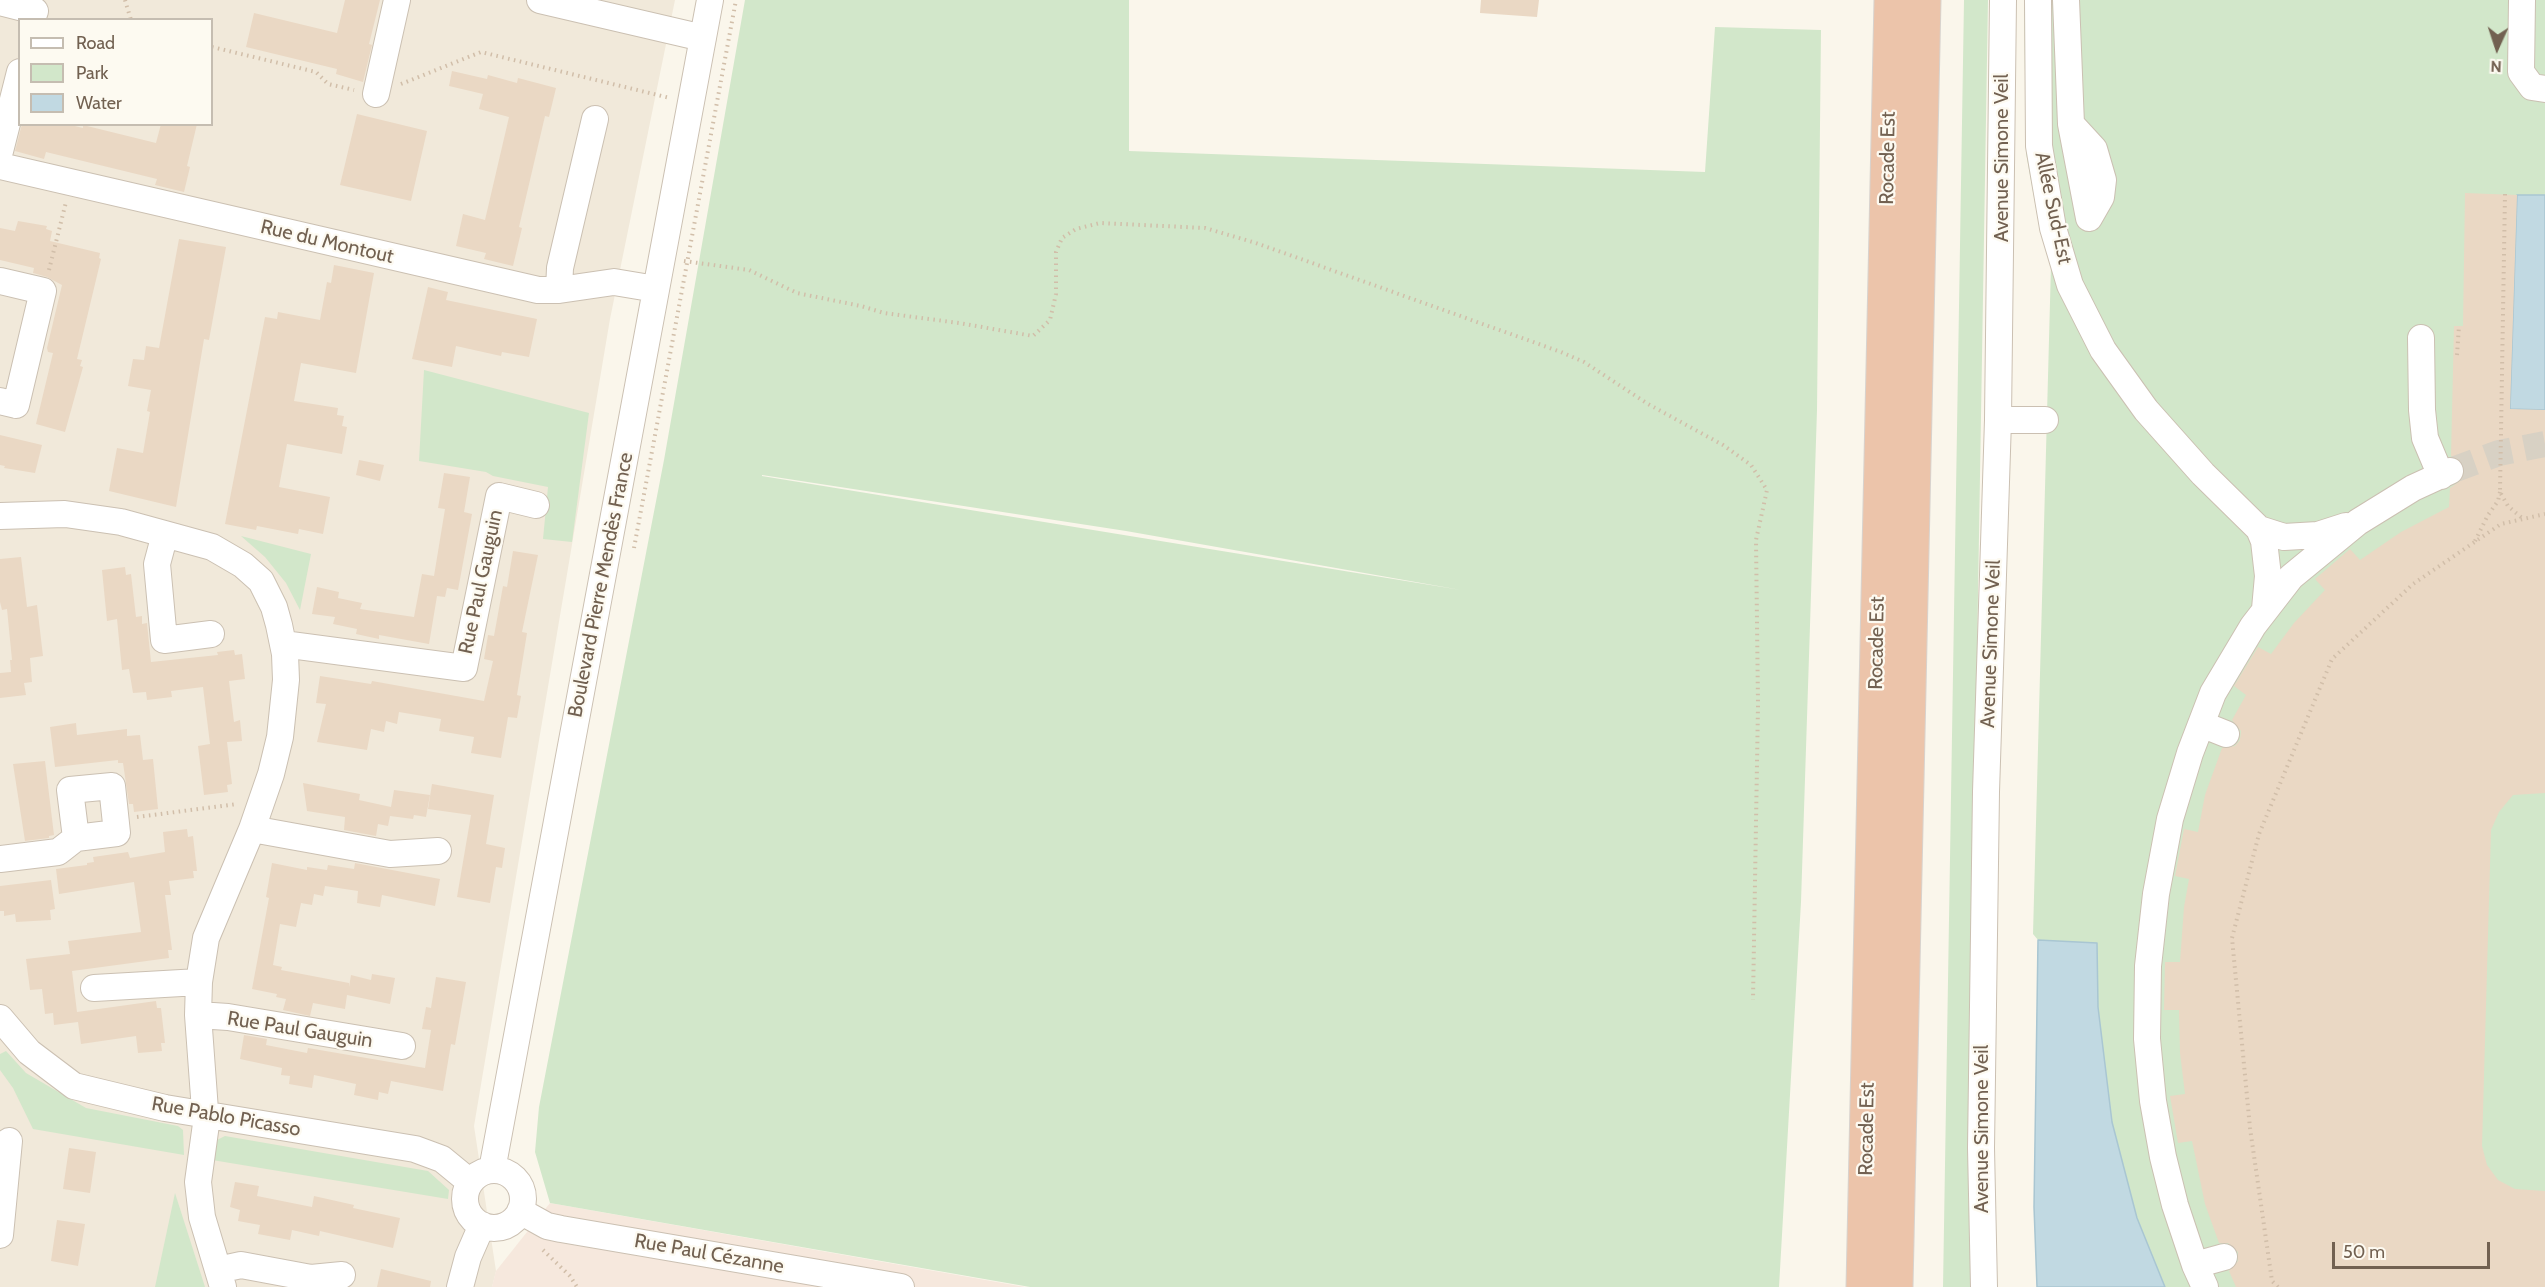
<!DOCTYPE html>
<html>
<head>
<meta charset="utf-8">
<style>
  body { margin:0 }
  #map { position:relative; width:2545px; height:1287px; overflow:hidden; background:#faf6eb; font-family:Cabin,sans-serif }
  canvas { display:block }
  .legend { position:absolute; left:18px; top:18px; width:195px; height:108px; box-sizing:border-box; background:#fdfaf1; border:2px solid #c5bdb1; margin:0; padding:8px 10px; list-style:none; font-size:18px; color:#726151 }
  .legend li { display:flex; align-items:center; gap:12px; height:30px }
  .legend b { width:30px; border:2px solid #c5bdb1 }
  .north { position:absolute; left:2467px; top:18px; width:60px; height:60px; -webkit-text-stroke:4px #fdfaf1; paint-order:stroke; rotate:183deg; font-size:16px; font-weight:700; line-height:24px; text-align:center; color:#726151 }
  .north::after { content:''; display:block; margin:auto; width:21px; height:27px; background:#726151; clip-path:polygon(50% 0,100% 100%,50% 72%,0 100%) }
  .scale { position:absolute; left:2332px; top:1242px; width:158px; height:27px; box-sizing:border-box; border:3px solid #726151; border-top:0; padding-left:8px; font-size:18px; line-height:21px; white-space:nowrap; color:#726151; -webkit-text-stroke:4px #fdfaf1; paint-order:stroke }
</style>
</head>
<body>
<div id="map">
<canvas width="2545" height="1287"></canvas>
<ul class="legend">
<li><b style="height:8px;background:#fff"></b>Road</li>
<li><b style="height:16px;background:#d2e7ca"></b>Park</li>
<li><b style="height:16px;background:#c1d9e2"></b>Water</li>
</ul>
<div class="north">N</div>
<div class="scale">50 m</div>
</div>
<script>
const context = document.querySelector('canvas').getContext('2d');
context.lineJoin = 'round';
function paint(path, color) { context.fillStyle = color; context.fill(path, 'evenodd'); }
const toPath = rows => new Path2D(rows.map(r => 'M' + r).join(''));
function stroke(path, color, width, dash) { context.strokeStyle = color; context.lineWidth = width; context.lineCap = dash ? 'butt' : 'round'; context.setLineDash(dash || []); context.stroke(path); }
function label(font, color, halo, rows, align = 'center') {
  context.font = font + ' Cabin,sans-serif'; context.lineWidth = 4.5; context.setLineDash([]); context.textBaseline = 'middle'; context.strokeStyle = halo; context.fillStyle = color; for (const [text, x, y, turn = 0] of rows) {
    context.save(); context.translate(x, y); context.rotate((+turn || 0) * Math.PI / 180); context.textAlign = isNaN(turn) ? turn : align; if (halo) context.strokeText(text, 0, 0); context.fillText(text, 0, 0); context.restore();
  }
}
paint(toPath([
  [0,0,675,0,610,319,474,1126,496,1271,492,1287,0,1287],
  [20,20,212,20,212,124,20,124]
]), '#f1e9da');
paint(toPath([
  [550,1203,1025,1287,492,1287,496,1271]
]), '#f6e8dd');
paint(toPath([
  [745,0,1129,0,1129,151,1705,172,1715,27,1821,30,1817,410,1801,902,1779,1287,1030,1287,550,1203,535,1152,539,1107,664,460],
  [762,475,1126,531,1461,590,762,476],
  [1964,0,1988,0,1968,1189,1973,1287,1943,1287],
  [2024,0,2545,0,2545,1287,2037,1287,2034,1207,2038,940,2033,934,2051,265,2040,231,2026,153],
  [424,370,589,413,572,542,543,539,548,487,493,476,486,472,419,461],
  [241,536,311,554,300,610,286,583,265,557],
  [6,1051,26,1073,86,1108,178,1126,183,1130,184,1155,33,1129,13,1088,0,1070,0,1054],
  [225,1136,428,1171,449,1190,448,1199,212,1160,217,1140],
  [175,1193,205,1287,155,1287]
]), '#d2e7ca');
const water = toPath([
  [2517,195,2545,195,2545,410,2510,409,2517,195],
  [2038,940,2097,943,2098,1007,2112,1122,2137,1218,2165,1287,2037,1287,2034,1207,2038,940]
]);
paint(water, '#c1d9e2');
stroke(water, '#a9c6d2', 1.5);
paint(toPath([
  [345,0,380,0,369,44,372,45,363,82,336,74,337,69,246,47,254,13,337,33],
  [1481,0,1539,0,1537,17,1480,13],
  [452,71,487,79,488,75,517,83,518,78,556,88,549,117,545,116,519,227,522,228,513,266,484,259,486,253,456,246,463,214,485,220,509,117,479,109,483,94,449,86],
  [357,114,427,131,411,201,340,185],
  [22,124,67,124,83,128,83,125,156,143,161,124,197,124,187,166,190,167,184,192,155,185,157,179,46,152,44,159,15,151],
  [2465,193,2517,195,2510,409,2545,410,2545,793,2513,795,2499,812,2491,830,2482,1146,2487,1165,2498,1180,2515,1189,2545,1191,2545,1287,2236,1287,2229,1271,2238,1261,2238,1252,2228,1243,2219,1243,2205,1204,2192,1141,2178,1143,2170,1096,2185,1094,2180,1053,2179,1010,2164,1010,2165,962,2180,962,2184,907,2189,879,2175,876,2184,829,2198,832,2205,795,2222,748,2235,746,2240,740,2241,731,2232,720,2246,695,2234,686,2258,647,2271,654,2294,623,2325,590,2315,579,2350,549,2360,560,2401,532,2449,507,2450,488,2463,479,2465,472,2463,464,2458,458,2451,456,2454,326,2463,326],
  [18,221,47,226,46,229,52,231,50,241,100,253,99,258,101,259,77,359,82,360,80,366,83,367,65,432,36,424,53,353,48,352,47,348,62,285,47,277,33,273,34,268,0,260,0,228,15,231],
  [179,239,226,247,209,340,204,339,176,507,109,491,117,448,143,453,150,412,147,411,151,390,128,386,133,359,144,360,146,346,159,348],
  [334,265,374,273,356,373,301,363,294,401,338,408,337,415,344,416,342,426,347,427,342,454,287,444,279,487,330,497,323,534,299,529,298,534,257,526,256,530,225,524,265,317,277,319,278,312,320,320,327,282,331,283],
  [428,287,448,292,446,300,537,319,529,357,502,352,501,356,456,346,452,367,412,359],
  [0,435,42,445,35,473,4,468,5,466,0,465],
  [359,460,384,465,380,481,356,475],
  [444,473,470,477,464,512,472,514,458,590,447,588,445,597,437,596,429,644,379,635,379,639,356,634,357,629,333,624,335,617,312,614,317,587,339,592,338,598,362,603,360,609,414,617,422,574,434,576,445,509,438,508],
  [513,551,538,555,522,632,527,633,517,695,521,696,517,718,508,717,501,758,471,753,474,737,439,731,441,719,399,712,397,724,386,721,384,732,371,729,367,750,317,742,326,704,316,703,320,676,371,684,372,681,484,701,493,661,484,659,488,635,494,636,503,586,507,587],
  [21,557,27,607,37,605,43,656,30,658,32,682,24,683,26,695,0,698,0,673,11,672,10,660,12,660,7,609,2,610,0,602,0,559],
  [125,567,126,575,131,574,136,617,142,616,142,624,147,623,151,662,218,655,217,652,234,650,235,655,242,654,245,679,229,681,234,722,240,720,242,741,227,742,232,784,227,785,228,792,204,795,198,746,210,744,203,687,171,691,172,697,147,700,146,692,133,693,129,669,122,670,117,619,107,621,102,570],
  [76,723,77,735,127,729,127,736,140,735,143,760,153,759,158,809,134,812,133,804,129,804,123,763,118,763,118,760,55,767,50,727],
  [45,761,54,835,49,836,49,838,25,841,13,764],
  [303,783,360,794,359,800,391,807,394,790,430,795,426,817,414,815,413,819,390,816,388,826,378,824,376,836,344,830,345,817,307,811],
  [432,784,494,795,486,844,505,848,502,868,496,867,490,903,457,897,471,815,428,809],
  [187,829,188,837,193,836,197,871,193,871,194,878,169,881,171,895,165,895,172,950,168,950,169,958,72,971,77,1012,156,1001,157,1008,161,1008,165,1043,161,1043,162,1051,138,1053,136,1036,81,1044,78,1022,54,1025,53,1013,45,1014,42,989,30,990,26,959,70,954,68,941,141,932,134,882,59,894,56,869,87,865,87,863,94,862,93,857,128,852,130,858,165,852,163,832],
  [272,863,307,870,307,867,327,870,328,865,354,869,355,863,440,879,435,906,382,895,380,907,368,905,357,903,358,891,325,886,323,896,314,894,312,905,301,903,296,927,280,924,273,965,282,967,281,970,349,983,349,987,351,975,371,980,372,974,395,978,390,1004,347,995,345,1009,313,1003,310,1016,283,1010,286,999,276,997,277,994,252,989,269,898,266,897],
  [51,880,55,909,50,910,51,920,16,922,15,914,4,916,4,911,0,911,0,886],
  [436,977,466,982,455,1045,451,1044,443,1091,391,1081,388,1094,379,1092,378,1100,354,1095,356,1084,314,1075,312,1088,289,1084,290,1076,281,1075,282,1068,240,1059,244,1035,267,1039,266,1045,307,1053,308,1048,425,1068,431,1030,422,1029,426,1007,431,1008],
  [69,1148,96,1152,90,1193,63,1189],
  [235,1182,259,1186,257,1196,312,1207,314,1196,354,1205,353,1208,400,1218,393,1248,320,1231,319,1236,292,1230,290,1240,258,1234,260,1225,238,1221,240,1210,230,1207],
  [57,1220,85,1224,78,1266,51,1261],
  [381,1269,431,1281,430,1287,377,1287]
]), '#ead8c4');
stroke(toPath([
  [2450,471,2499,453,2545,444]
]), '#d8d1c4', 26, [26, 13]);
const minor = toPath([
  [540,0,703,38],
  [2038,0,2039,146,2053,228,2070,285,2103,350,2146,410,2203,474,2259,529,2264,541,2268,576,2265,609],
  [2066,0,2071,124,2089,218],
  [2522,0,2521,72,2532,87,2545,89],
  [0,2,35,11,32,20],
  [376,94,397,0],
  [2071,124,2094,149,2103,180,2101,197,2089,218],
  [0,151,20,72],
  [0,166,538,290,559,290,614,282,656,289],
  [0,281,43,291,16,405,0,401],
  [559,290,560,268,595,119],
  [2421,338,2422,410,2425,438,2441,476],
  [1998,420,2045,420],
  [0,516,65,514,121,522,212,547,243,565,261,581,274,607,279,625,285,654,286,680,280,737,271,774,252,829,206,938,199,982,198,1015,206,1124,198,1182,202,1217,223,1287],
  [2259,529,2284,537,2318,535,2346,526],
  [165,534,157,564,164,640,211,634],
  [283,644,464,668,499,496,536,505],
  [2201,724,2226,734],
  [252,829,390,854,438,851],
  [0,859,58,852,76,838,117,833,112,786,70,790,76,838],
  [94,988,199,982],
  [198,1015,228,1017,402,1046],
  [0,1018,29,1052,74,1086,165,1108,415,1149,442,1159,470,1182],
  [492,1170,710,0],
  '465 1199a29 29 0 1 1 58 0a29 29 0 1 1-58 0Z',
  [520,1211,547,1226,561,1229,901,1287],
  [0,1235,9,1141],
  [2195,1265,2224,1257],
  [218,1270,241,1265,311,1278,342,1275],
  [460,1287,468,1257,482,1225],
  [1984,1287,1981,1148,1986,792,1998,420,2003,0],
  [2205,1287,2195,1265,2175,1205,2163,1157,2153,1101,2147,1039,2148,966,2156,894,2170,819,2190,753,2213,693,2253,626,2291,577,2358,522,2413,488,2450,471]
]);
const highway = toPath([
  [1863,1287,1891,0],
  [1896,1287,1924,0]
]);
stroke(minor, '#cbc0b2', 28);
stroke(highway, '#d8d3ce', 35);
stroke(toPath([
  [125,0,131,20],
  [212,47,316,72,328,84,354,90],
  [401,84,481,52,670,98],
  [2505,194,2500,492,2508,506,2522,518],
  [684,261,749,270,797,293,861,306,884,313,959,323,1033,336,1050,320,1056,294,1056,252,1062,238,1076,229,1100,223,1205,228,1256,243,1561,352,1584,362,1648,404,1723,445,1751,465,1767,490,1756,540,1758,705,1753,1000],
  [49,270,66,202],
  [2457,355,2459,326],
  [2475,541,2488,515,2498,501,2500,492],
  [634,548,736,0],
  [137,817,237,804],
  [543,1250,570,1276,577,1287],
  [2278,1287,2272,1281,2250,1128,2232,938,2259,834,2332,659,2413,584,2501,524,2545,514]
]), '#d1bea9', 4, [1.5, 4.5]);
stroke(minor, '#fff', 26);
stroke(highway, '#ecc4aa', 33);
label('20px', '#726151', '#fdfaf1', [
  ["Rocade Est",1888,158,-89],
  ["Avenue Simone Veil",2002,158,-90],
  ["Allée Sud-Est",2053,208,78],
  ["Rue du Montout",327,242,13],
  ["Rue Paul Gauguin",481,582,-78],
  ["Boulevard Pierre Mendès France",601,585,-79],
  ["Rocade Est",1877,643,-89],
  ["Avenue Simone Veil",1991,644,-88],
  ["Rue Paul Gauguin",300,1030,9],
  ["Rue Pablo Picasso",226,1117,10],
  ["Rocade Est",1867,1129,-89],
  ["Avenue Simone Veil",1982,1129,-90],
  ["Rue Paul Cézanne",709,1254,10]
]);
</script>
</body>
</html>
